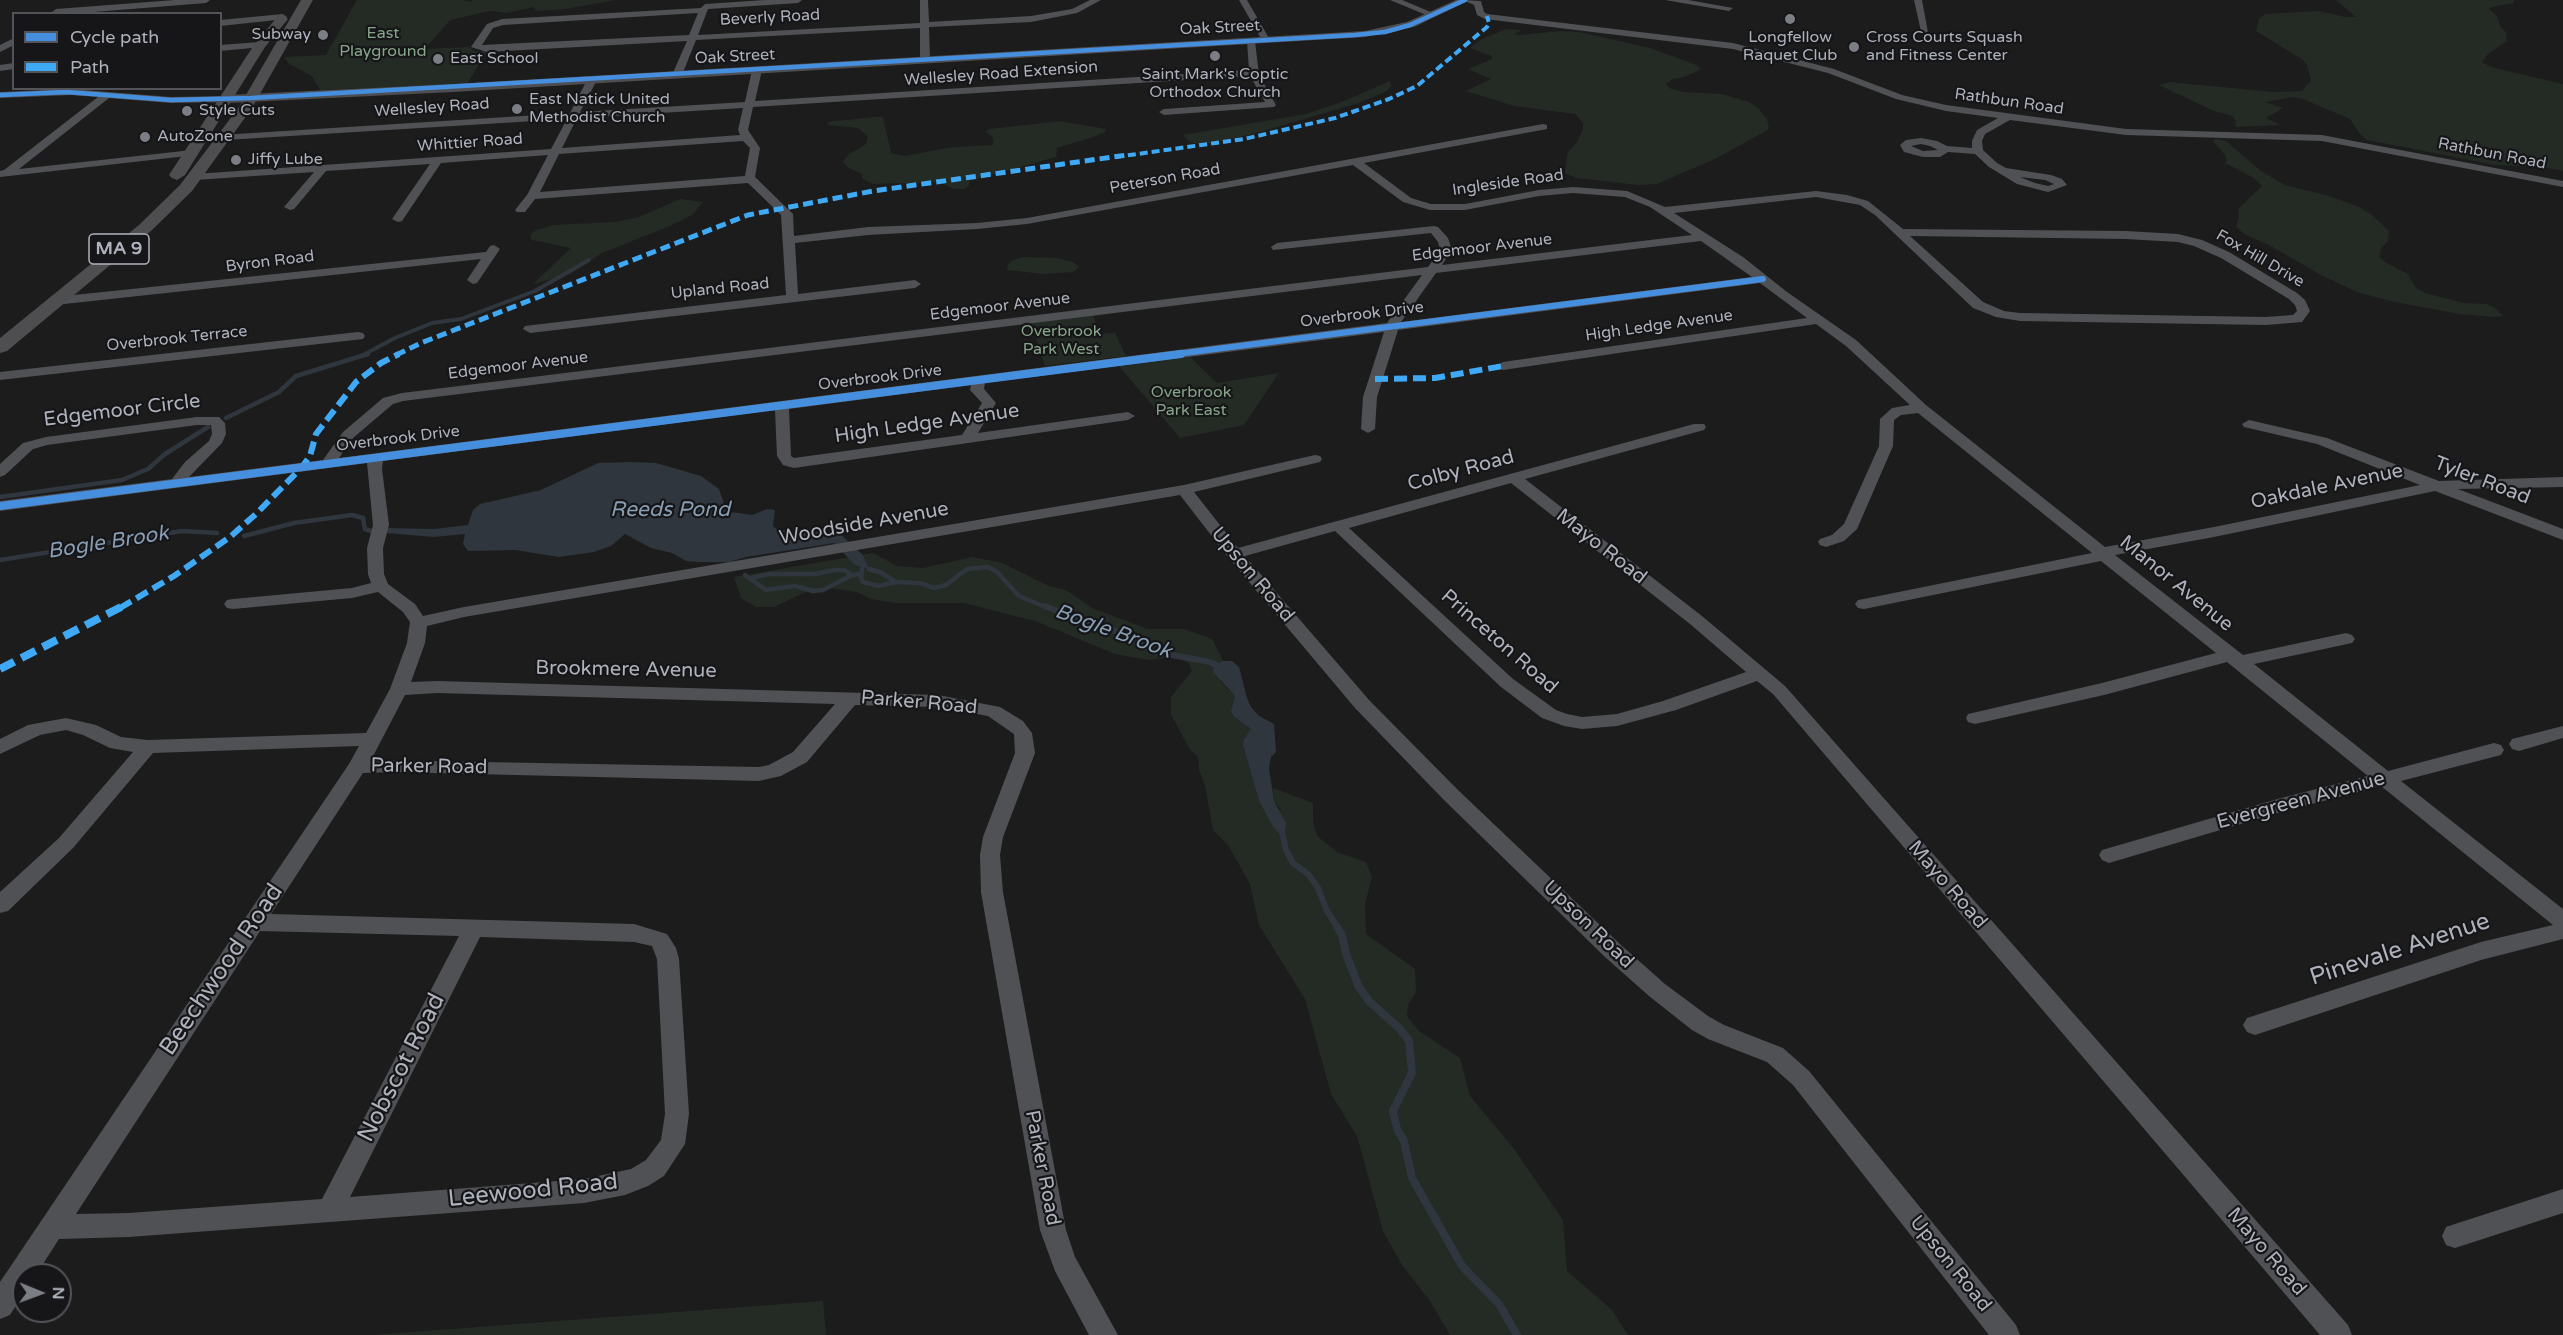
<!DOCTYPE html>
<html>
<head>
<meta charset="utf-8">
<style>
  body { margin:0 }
  #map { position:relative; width:2563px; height:1335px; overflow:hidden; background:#1c1c1c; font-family:"Varela Round",sans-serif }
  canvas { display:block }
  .legend { position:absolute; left:12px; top:12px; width:210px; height:78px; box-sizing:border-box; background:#161618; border:2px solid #53545a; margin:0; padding:8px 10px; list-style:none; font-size:18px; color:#aeb2bc }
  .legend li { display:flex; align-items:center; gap:12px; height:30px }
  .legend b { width:30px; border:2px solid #53545a }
  .north { position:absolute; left:12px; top:1263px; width:60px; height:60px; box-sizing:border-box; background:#161618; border:2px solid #53545a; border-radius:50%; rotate:91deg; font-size:16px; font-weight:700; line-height:24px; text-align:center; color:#aeb2bc }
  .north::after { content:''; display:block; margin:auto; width:21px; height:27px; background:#7b7e84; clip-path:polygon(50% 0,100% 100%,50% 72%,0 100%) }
</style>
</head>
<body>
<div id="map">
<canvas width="2563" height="1335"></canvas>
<ul class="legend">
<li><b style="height:8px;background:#468fdf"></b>Cycle path</li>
<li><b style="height:8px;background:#3fa9f5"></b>Path</li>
</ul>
<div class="north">N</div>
</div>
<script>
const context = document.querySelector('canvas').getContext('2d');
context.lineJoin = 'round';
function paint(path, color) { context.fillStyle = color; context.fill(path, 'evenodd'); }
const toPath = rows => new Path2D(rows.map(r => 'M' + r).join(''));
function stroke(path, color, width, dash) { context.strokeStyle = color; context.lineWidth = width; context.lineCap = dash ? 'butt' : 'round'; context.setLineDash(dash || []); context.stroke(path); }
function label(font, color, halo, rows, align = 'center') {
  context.font = font + ' "Varela Round",sans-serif'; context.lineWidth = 4.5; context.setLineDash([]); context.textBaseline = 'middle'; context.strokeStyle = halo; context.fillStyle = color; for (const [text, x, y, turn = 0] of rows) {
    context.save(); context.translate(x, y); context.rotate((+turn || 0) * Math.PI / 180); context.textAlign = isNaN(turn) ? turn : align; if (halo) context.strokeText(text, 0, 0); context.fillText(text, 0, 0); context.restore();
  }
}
paint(toPath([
  [357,0,461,0,471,2,472,0,616,0,565,9,536,11,534,7,507,13,490,11,450,20,425,49,469,47,475,51,487,51,467,84,320,90,312,76,288,63,284,57,326,55],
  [2336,0,2514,0,2514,3,2492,7,2489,9,2497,16,2501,28,2506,32,2507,41,2488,54,2482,62,2491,67,2563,84,2563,171,2548,168,2496,165,2367,140,2359,133,2350,119,2303,99,2293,97,2265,102,2283,108,2266,118,2280,125,2237,127,2235,126,2236,121,2232,116,2214,111,2159,85,2169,82,2273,92,2302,91,2311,81,2307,65,2303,60,2256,31,2259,19,2265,14,2318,11,2345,17,2356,17],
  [1506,29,1521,30,1515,34,1518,35,1561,31,1579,32,1650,48,1694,64,1699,67,1700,70,1684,77,1673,79,1666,84,1669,88,1682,92,1722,94,1749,102,1758,108,1767,119,1769,129,1717,158,1657,184,1638,185,1576,178,1565,173,1568,152,1577,142,1583,129,1583,123,1575,114,1514,106,1466,91,1491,79,1468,69,1492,59,1492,56,1470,48,1480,40],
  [1390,81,1391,86,1387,91,1359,103,1253,134,1203,145,1190,142,1183,135,1306,114,1344,101],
  [875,117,883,117,891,153,904,156,953,147,993,145,993,138,986,131,989,129,1060,121,1106,129,1105,132,1093,137,1057,148,1056,157,969,181,969,185,964,189,954,189,939,182,874,184,868,182,862,178,862,174,849,168,843,162,848,155,866,144,868,136,858,128,829,125,827,122],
  [2216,139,2226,141,2261,171,2285,185,2329,196,2359,207,2372,215,2389,231,2388,241,2382,247,2379,257,2385,262,2408,274,2415,287,2425,293,2463,303,2486,304,2495,308,2503,316,2493,317,2459,314,2390,301,2357,292,2321,275,2269,245,2246,235,2236,227,2239,216,2238,209,2262,186,2254,178,2225,163,2227,160,2225,155,2213,141],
  [680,199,703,202,692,215,672,225,602,253,570,274,533,284,571,248,532,240,530,235,536,230,553,225,615,222,639,217],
  [1023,257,1058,258,1073,262,1079,267,1073,272,1044,274,1008,270,1007,266,1011,261],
  [1093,315,1100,334,1115,333,1126,356,1045,366,1031,322],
  [1190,357,1217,383,1279,373,1244,425,1180,438,1119,366],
  [873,553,897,566,923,568,973,557,1002,563,1049,586,1066,590,1094,609,1148,629,1184,629,1212,639,1223,661,1215,664,1221,682,1235,696,1231,712,1233,716,1251,729,1244,739,1243,745,1259,801,1282,811,1274,801,1273,788,1313,803,1313,821,1317,836,1337,852,1366,862,1372,877,1365,904,1366,934,1415,969,1416,992,1408,1005,1407,1016,1419,1031,1460,1058,1470,1096,1514,1149,1563,1220,1567,1271,1612,1310,1628,1335,1450,1335,1430,1301,1402,1265,1383,1231,1357,1136,1331,1094,1305,999,1259,925,1250,884,1228,845,1213,830,1205,785,1199,770,1198,757,1189,748,1171,714,1171,697,1192,671,1188,662,1172,657,1149,660,1115,654,1038,622,964,603,896,603,871,599,857,592,829,588,810,590,774,607,756,607,741,598,734,577],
  [823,1301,826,1335,372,1335]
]), '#242b25');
paint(toPath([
  [631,462,656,463,701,476,719,489,725,506,731,512,752,515,767,509,775,510,773,526,778,530,839,533,863,555,869,569,855,565,834,543,746,557,729,562,697,562,686,561,672,553,651,548,625,534,611,546,594,552,559,557,515,550,468,551,463,544,465,534,434,537,386,533,388,528,434,529,468,525,473,510,480,504,541,490,598,463],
  [1223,661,1232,661,1239,667,1247,698,1251,707,1259,716,1274,724,1276,752,1271,757,1269,768,1274,801,1286,823,1284,838,1274,828,1259,801,1243,745,1244,739,1251,729,1233,716,1231,711,1235,696,1213,672,1215,664]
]), '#2f363e');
stroke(toPath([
  [363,355,395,338,432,323,461,319,535,291,589,260]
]), '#2f363e', 4);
stroke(toPath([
  [226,418,279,392,296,376,368,354],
  [0,497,122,480,148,469,165,454,208,427],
  [244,536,294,523,352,515,363,518,365,529,371,531],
  [0,560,182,531,217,533],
  [863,563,861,578,863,582,879,586,896,582],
  [869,569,880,572,896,582,920,583,934,588,946,585,967,569,988,567,997,572,1019,596,1048,608],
  [745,575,766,590,795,586,813,591,823,590,852,575,861,574],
  [751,578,769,574,815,574,835,570,844,570,852,575]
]), '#2f363e', 4.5);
stroke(toPath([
  [1045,606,1074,618,1102,624,1155,652,1210,662,1220,667],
  [1282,832,1286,850,1293,863,1309,875,1318,888,1327,911,1338,928]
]), '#2f363e', 6);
stroke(toPath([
  [1337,927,1342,935,1346,954,1359,987,1369,1001,1400,1029,1409,1041,1412,1073,1393,1111,1397,1129,1404,1141,1412,1178,1462,1266,1499,1304,1517,1335]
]), '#2f363e', 8);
paint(toPath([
  [175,0,210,0,206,3,69,14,52,12,56,9,175,0],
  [765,0,802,0,798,3,708,9,698,35,920,23,920,0,928,0,929,22,1031,16,1072,9,1090,0,1101,0,1077,13,1031,22,929,27,930,60,925,63,920,60,920,28,696,40,682,75,677,78,672,75,687,41,487,52,471,47,487,24,502,19,701,8,705,4,765,0],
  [698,13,689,35,482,45,493,28,503,25,698,13],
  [1239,0,1247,0,1270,40,1269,42,1263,42,1239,0],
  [1390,0,1402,0,1438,15,1431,17,1390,0],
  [1463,0,1481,1,1484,12,1487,14,1733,43,1834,69,1902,95,1946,105,2126,129,2322,135,2563,181,2563,187,2322,141,2126,135,2010,120,1985,134,1982,141,1983,150,1997,163,2006,168,2051,175,2062,179,2067,185,2048,192,2017,184,1989,167,1975,154,1948,152,1940,157,1923,157,1904,152,1900,145,1906,140,1921,138,1937,141,1947,146,1972,148,1972,141,1977,130,1998,118,1946,111,1896,99,1828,73,1733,49,1485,19,1477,15,1474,5,1463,0],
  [1921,144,1930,146,1938,150,1923,151,1911,146,1921,144],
  [2020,177,2045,180,2054,184,2048,186,2035,183,2020,177],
  [1665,0,1688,0,1733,8,1729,11,1665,0],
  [1914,0,1922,0,1929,38,1922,36,1914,0],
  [283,14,287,17,286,19,220,26,220,20,283,14],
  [14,38,14,45,0,52,0,45,14,38],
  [1251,38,1255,41,1259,75,1276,105,1274,107,1164,115,1159,112,1164,109,1265,102,1250,76,753,107,748,130,760,148,755,177,793,214,794,236,868,227,977,223,1027,218,1543,124,1547,125,1547,129,1364,163,1411,198,1431,204,1465,204,1539,190,1573,187,1627,191,1665,207,1816,191,1847,195,1868,201,1903,229,2126,231,2178,234,2202,240,2229,252,2297,293,2305,300,2310,311,2302,322,2266,325,2020,321,1996,317,1973,308,1875,215,1860,205,1816,197,1674,213,1743,257,1787,292,1856,340,1926,405,2105,547,2214,527,2420,485,2317,444,2244,427,2242,424,2249,420,2327,438,2439,481,2563,477,2563,487,2458,489,2563,529,2563,540,2435,491,2214,537,2115,555,2243,655,2346,633,2352,635,2355,639,2352,643,2254,664,2388,771,2494,743,2501,745,2504,750,2501,755,2401,781,2563,909,2563,939,2481,960,2255,1035,2247,1032,2243,1025,2247,1018,2481,942,2553,925,2381,786,2281,812,2109,863,2102,860,2099,855,2102,850,2281,798,2368,776,2227,662,2104,695,1975,724,1968,722,1966,718,1968,714,2102,683,2216,653,2101,561,1864,609,1858,608,1855,604,1858,600,1864,599,2092,553,1918,413,1901,415,1894,420,1893,446,1857,529,1844,541,1826,547,1820,545,1818,542,1820,539,1832,535,1844,524,1879,446,1880,419,1892,408,1910,405,1846,346,1816,324,1503,370,1496,366,1503,362,1807,318,1760,283,1398,330,1377,397,1375,429,1368,433,1361,429,1363,397,1384,332,985,383,984,389,996,403,978,433,1128,412,1135,416,1128,420,794,468,783,465,777,456,775,410,383,461,382,469,389,525,383,548,384,574,388,584,415,604,423,616,464,607,1184,485,1315,455,1320,456,1322,459,1320,462,1194,492,1238,548,1694,424,1704,424,1706,427,1704,430,1525,479,1702,616,1785,686,2348,1325,2352,1335,2320,1335,1773,694,1757,681,1676,710,1617,726,1582,729,1564,726,1542,718,1501,687,1335,531,1245,556,1369,700,1458,790,1621,945,1665,984,1708,1016,1724,1025,1783,1048,1809,1071,2016,1325,2020,1335,1989,1335,1793,1085,1767,1062,1708,1039,1692,1030,1649,996,1605,957,1444,800,1355,708,1228,557,1180,495,464,617,427,626,425,643,411,682,437,681,938,695,1000,707,1023,721,1032,733,1035,753,1003,837,1000,855,1003,892,1066,1230,1075,1257,1118,1335,1089,1335,1055,1271,1040,1230,981,892,980,855,983,837,1015,753,1014,734,988,716,938,707,855,705,807,762,781,776,759,781,394,772,363,773,271,914,634,924,667,934,676,948,679,959,689,1114,685,1144,664,1176,648,1186,625,1195,584,1203,129,1237,59,1239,36,1275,24,1275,24,1293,10,1315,0,1319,0,1282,349,764,359,746,153,753,73,848,8,911,0,913,0,892,59,838,133,752,110,748,83,735,66,730,40,735,0,754,0,739,28,725,66,718,96,725,121,737,148,740,366,733,390,689,407,643,410,622,403,612,378,592,352,598,233,609,227,608,224,604,227,600,233,599,352,588,371,583,368,574,367,548,373,525,367,463,0,511,0,501,172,479,185,462,209,441,212,434,211,425,197,425,47,445,33,449,5,475,0,477,0,464,23,443,46,437,197,417,219,417,225,423,226,434,222,443,189,477,323,460,343,432,383,398,402,393,1428,267,1440,250,1438,242,1431,233,1273,250,1271,247,1277,243,1434,226,1438,227,1448,238,1452,250,1442,265,1692,235,1650,207,1625,197,1573,193,1539,196,1465,210,1430,210,1403,202,1353,165,1027,224,977,229,868,235,795,243,798,294,915,280,921,284,915,288,530,333,523,329,525,326,786,295,781,215,748,183,535,199,525,212,517,212,515,210,527,195,548,155,441,163,402,221,398,222,392,219,430,164,326,171,294,209,290,210,284,207,314,172,195,180,190,177,195,174,551,149,567,119,225,140,221,139,221,135,570,113,587,80,592,77,597,80,580,112,745,102,752,70,757,67,762,70,755,101,1249,70,1247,41,1251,38],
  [743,108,738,130,740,135,562,148,577,118,743,108],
  [743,141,750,148,745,176,540,192,559,154,743,141],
  [1910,236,2126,239,2178,242,2194,246,2221,258,2289,299,2295,305,2297,311,2293,315,2266,317,2020,313,2004,311,1983,302,1910,236],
  [1701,241,1752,277,1401,322,1436,273,1701,241],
  [1422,275,1387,323,339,458,353,438,393,404,403,401,1422,275],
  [971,385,970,390,982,403,962,435,794,458,791,456,789,409,971,385],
  [1511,483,1690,624,1746,672,1663,701,1617,714,1582,717,1567,714,1556,710,1513,679,1349,528,1511,483],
  [437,693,835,704,793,752,769,765,759,767,371,760,405,695,437,693],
  [260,931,459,936,322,1199,129,1213,76,1214,260,931],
  [480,937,634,942,652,946,657,959,665,1114,661,1140,646,1160,631,1169,584,1179,350,1197,480,937],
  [260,42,264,45,263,47,220,51,220,45,260,42],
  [14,63,14,69,0,71,0,65,14,63],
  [71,89,171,97,227,96,232,99,227,102,171,103,109,98,19,169,192,150,197,153,196,155,0,177,0,171,4,170,98,97,71,95,0,98,0,92,71,89],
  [494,245,500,249,477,283,473,284,467,280,481,259,55,305,49,301,55,297,486,252,490,246,494,245],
  [358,332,363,333,365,336,363,339,0,380,0,372,358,332],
  [2563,726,2563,738,2519,751,2512,749,2509,744,2512,739,2563,726],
  [2563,1189,2563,1213,2455,1248,2446,1245,2442,1236,2446,1227,2455,1224,2563,1189]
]), '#505155');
paint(toPath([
  [1456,0,1470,0,1414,27,1365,37,453,92,227,103,221,99,227,95,453,84,1365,31,1407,22,1456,0]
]), '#4d4e51');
paint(toPath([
  [301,0,313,0,252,108,192,191,151,231,7,351,0,353,0,338,139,225,180,185,239,107,301,0],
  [282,15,288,19,265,47,185,175,177,180,172,178,169,175,254,45,278,16,282,15]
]), '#4e4e51');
stroke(toPath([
  [1116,157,1244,139,1335,118,1389,99,1417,86,1487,27,1489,23,1487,16]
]), '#3fa9f5', 4, [8, 4]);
stroke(toPath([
  [396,355,421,343,748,215,873,191,1127,155]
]), '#3fa9f5', 5, [10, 5]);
stroke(toPath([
  [1375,379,1435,378,1503,366],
  [120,608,174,576,230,537,256,514,302,467,310,456,316,434,356,382,381,363,399,354]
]), '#3fa9f5', 6, [13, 6]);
stroke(toPath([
  [0,669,123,606]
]), '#3fa9f5', 8, [16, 8]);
stroke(toPath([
  [0,95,66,92,171,100,251,98,1355,35,1385,32,1410,25,1465,0]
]), '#468fdf', 4.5);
stroke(toPath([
  [1169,355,1763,279]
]), '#468fdf', 6);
stroke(toPath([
  [0,506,1181,354]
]), '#468fdf', 8);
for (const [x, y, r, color] of [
  [1790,19,6,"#7b7e84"],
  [323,35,6,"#7b7e84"],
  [1854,47,6,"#7b7e84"],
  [1215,56,6,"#7b7e84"],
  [438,59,6,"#7b7e84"],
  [517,109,6,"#7b7e84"],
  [187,111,6,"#7b7e84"],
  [145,137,6,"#7b7e84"],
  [236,160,6,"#7b7e84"]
]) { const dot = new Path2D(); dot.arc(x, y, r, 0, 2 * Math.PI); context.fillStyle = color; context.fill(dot); stroke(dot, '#161618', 2); }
label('16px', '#aeb2bc', '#161618', [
  ["Beverly Road",770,18,-3],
  ["Oak Street",1220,28,-3],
  ["Oak Street",735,57,-3],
  ["Wellesley Road Extension",1001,74,-4],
  ["Rathbun Road",2009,102,8],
  ["Wellesley Road",432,108,-4],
  ["Whittier Road",470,143,-4],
  ["Rathbun Road",2492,154,11],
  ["Peterson Road",1165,179,-10],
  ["Ingleside Road",1508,183,-8],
  ["Edgemoor Avenue",1482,248,-7],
  ["Fox Hill Drive",2260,259,30],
  ["Byron Road",270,262,-7],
  ["Upland Road",720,289,-6],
  ["Edgemoor Avenue",1000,307,-7],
  ["Overbrook Drive",1362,315,-7],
  ["High Ledge Avenue",1659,326,-8],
  ["Overbrook Terrace",177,339,-6],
  ["Edgemoor Avenue",518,366,-7],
  ["Overbrook Drive",880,378,-7],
  ["Overbrook Drive",398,439,-7]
]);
label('16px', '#87a58a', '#161618', [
  ["East",383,34],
  ["Playground",383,52],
  ["Overbrook",1061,332],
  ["Park West",1061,350],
  ["Overbrook",1191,393],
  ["Park East",1191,411]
]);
label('16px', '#aeb2bc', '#161618', [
  ["Subway",311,35,"right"],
  ["Longfellow",1790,38,"center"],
  ["Raquet Club",1790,56,"center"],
  ["Cross Courts Squash",1866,38],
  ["and Fitness Center",1866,56],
  ["East School",450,59],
  ["Saint Mark's Coptic",1215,75,"center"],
  ["Orthodox Church",1215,93,"center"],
  ["East Natick United",529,100],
  ["Methodist Church",529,118],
  ["Style Cuts",199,111],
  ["AutoZone",157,137],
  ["Jiffy Lube",248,160]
], 'left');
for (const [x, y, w] of [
  [119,249,60]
]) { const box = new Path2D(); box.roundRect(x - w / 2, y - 15, w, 30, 4.5); context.fillStyle = '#161618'; context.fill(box); stroke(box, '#aeb2bc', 1.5); }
label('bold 18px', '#aeb2bc', null, [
  ["MA 9",119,249]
]);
label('20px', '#aeb2bc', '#161618', [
  ["Edgemoor Circle",122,411,-7],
  ["High Ledge Avenue",927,424,-8],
  ["Colby Road",1461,471,-15],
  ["Tyler Road",2482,481,21],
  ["Oakdale Avenue",2327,487,-12],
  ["Woodside Avenue",864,524,-10],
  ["Mayo Road",1601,547,38],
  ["Upson Road",1252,575,50],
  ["Manor Avenue",2176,584,39],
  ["Princeton Road",1499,642,41],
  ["Brookmere Avenue",626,670,1],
  ["Parker Road",919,703,5],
  ["Parker Road",429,767,1],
  ["Evergreen Avenue",2301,801,-15],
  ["Mayo Road",1947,885,49],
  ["Upson Road",1588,925,44],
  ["Parker Road",1042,1168,79],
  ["Mayo Road",2266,1252,49],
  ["Upson Road",1950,1264,51]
]);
label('italic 21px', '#889eb4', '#161618', [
  ["Reeds Pond",670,510],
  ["Bogle Brook",108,543,-9],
  ["Bogle Brook",1113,632,20]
]);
label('24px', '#aeb2bc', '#161618', [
  ["Pinevale Avenue",2400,950,-18],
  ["Beechwood Road",222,970,-56],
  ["Nobscot Road",402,1068,-63],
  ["Leewood Road",533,1191,-6]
]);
</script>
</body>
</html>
